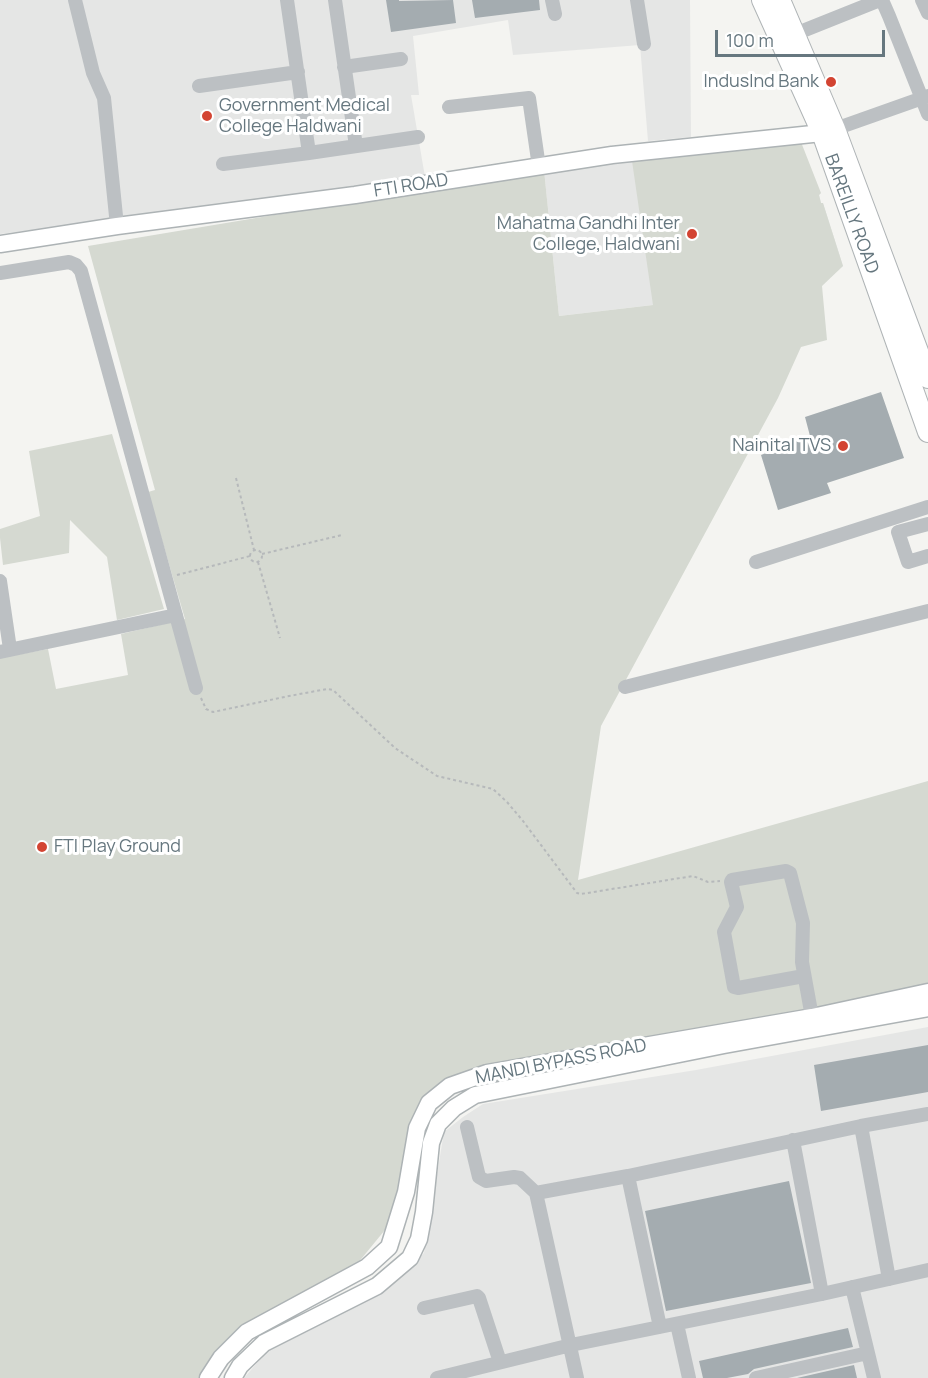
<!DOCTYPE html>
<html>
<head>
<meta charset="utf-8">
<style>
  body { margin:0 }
  #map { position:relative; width:928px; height:1378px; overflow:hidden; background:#f4f4f1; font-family:Manrope,sans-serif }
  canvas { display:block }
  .scale { position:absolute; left:715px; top:30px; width:170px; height:27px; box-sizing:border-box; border:3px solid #66777f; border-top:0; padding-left:8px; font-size:18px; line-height:21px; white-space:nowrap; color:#66777f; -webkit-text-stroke:4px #fff; paint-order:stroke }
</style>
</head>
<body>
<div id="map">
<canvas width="928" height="1378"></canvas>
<div class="scale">100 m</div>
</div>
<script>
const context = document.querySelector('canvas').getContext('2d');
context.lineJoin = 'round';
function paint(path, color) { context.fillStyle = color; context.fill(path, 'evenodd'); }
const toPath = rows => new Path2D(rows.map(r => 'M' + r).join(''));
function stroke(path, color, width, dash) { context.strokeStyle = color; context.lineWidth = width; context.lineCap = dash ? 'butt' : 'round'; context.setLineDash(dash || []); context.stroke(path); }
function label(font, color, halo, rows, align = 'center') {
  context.font = font + ' Manrope,sans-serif'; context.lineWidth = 6; context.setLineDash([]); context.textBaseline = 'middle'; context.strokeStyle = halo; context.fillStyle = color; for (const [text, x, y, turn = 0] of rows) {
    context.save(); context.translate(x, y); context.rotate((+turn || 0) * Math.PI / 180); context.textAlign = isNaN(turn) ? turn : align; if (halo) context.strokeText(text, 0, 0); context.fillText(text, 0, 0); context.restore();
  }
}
paint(toPath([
  [0,0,690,0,691,137,648,141,640,45,513,55,508,20,413,36,419,95,411,95,425,177,91,223,0,234],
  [621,158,821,193,819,195,821,203,823,203,843,266,822,285,559,316,544,170],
  [928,1027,928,1378,244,1378,271,1347,384,1290,424,1253,444,1132,463,1117,483,1104,696,1070]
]), '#e5e6e5');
paint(toPath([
  [801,142,821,193,819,195,821,203,823,203,843,266,822,286,827,340,801,347,778,398,601,726,578,880,928,781,928,987,462,1075,417,1111,389,1225,353,1269,238,1330,201,1373,199,1378,0,1378,0,658,48,649,56,689,128,675,121,634,185,619,148,492,155,490,88,246,544,170,559,316,653,305,632,161],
  [112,434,164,609,117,620,107,557,70,520,69,553,3,565,0,538,0,529,40,516,29,451]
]), '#d5d9d1');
paint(toPath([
  [386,0,399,0,399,1,453,0,456,23,391,32],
  [472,0,539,0,540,10,475,18],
  [881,392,904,458,827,483,831,493,778,510,761,455,810,436,805,417],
  [928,1045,928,1092,821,1111,814,1065],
  [789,1181,811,1283,666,1311,645,1211],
  [848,1328,853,1347,754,1369,748,1374,727,1378,703,1378,699,1361],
  [854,1365,857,1378,797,1378]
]), '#a4acb0');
const major = toPath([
  [0,244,117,226,355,195,612,155,822,133],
  [208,1378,221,1358,247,1332,367,1267,389,1247,406,1192,417,1128,429,1103,450,1086,487,1073,812,1017,928,992],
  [233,1378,240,1366,264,1343,377,1286,410,1258,419,1239,424,1212,431,1143,438,1124,454,1108,475,1095,724,1045,928,1008]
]);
const highway = toPath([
  [762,0,822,133,928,432],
  [780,0,835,129,928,378]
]);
stroke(major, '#adb3b5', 19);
stroke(highway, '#afb4b6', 22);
stroke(toPath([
  [236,478,254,550],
  '250 556a6 6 0 1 1 12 0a6 6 0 1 1-12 0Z',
  [262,554,342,535],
  [258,562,280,638],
  [177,575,250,556],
  [201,698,206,709,213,712,289,696,327,689,333,690,395,748,437,776,493,789,507,802,523,821,577,893,581,894,693,876,708,882,720,881]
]), '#b6b9bb', 2, [3, 3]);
stroke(toPath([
  [75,0,93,73,104,98,117,226],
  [287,0,309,153],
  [335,0,356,146],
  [552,0,555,14],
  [637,0,644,44],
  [882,0,889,16,928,114],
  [922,0,928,13],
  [795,34,880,0],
  [344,67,401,59],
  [199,86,298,72],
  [449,107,529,98,539,167],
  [835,129,928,96],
  [223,164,309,153,418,137],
  [0,273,69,262,76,265,81,271,196,688],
  [928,524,898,532,908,562,928,556],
  [756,562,928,507],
  [0,581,10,649],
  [0,652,176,615],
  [625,687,928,611],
  [804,976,738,988,734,987,724,932,737,907,731,882,732,880,786,871,790,873,803,923,802,962,812,1017],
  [861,1126,889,1279],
  [467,1127,479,1177,486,1181,514,1177,520,1178,536,1193],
  [793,1140,822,1294],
  [628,1176,660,1327],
  [852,1287,874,1378],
  [424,1308,477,1296,479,1298,500,1362],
  [677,1324,689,1378],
  [437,1378,571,1345,822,1294,928,1270],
  [577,1378,536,1193,628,1176,861,1126,928,1114],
  [756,1378,868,1353]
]), '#bcc0c3', 14);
stroke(major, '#fff', 16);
stroke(highway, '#fff', 20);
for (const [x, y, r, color] of [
  [831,82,6,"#d34432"],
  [207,116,6,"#d34432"],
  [692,234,6,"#d34432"],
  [843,446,6,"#d34432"],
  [42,847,6,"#d34432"]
]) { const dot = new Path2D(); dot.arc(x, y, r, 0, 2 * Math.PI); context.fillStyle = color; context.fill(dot); stroke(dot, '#fff', 2); }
label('18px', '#66777f', '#fff', [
  ["IndusInd Bank",819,82],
  ["Government Medical",219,106,"left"],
  ["College Haldwani",219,127,"left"],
  ["Mahatma Gandhi Inter",680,224],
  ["College, Haldwani",680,245],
  ["Nainital TVS",831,446],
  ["FTI Play Ground",54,847,"left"]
], 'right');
label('18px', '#66777f', '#fff', [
  ["FTI ROAD",411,186,-9],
  ["BAREILLY ROAD",851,214,70],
  ["MANDI BYPASS ROAD",561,1062,-11]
]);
</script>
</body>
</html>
